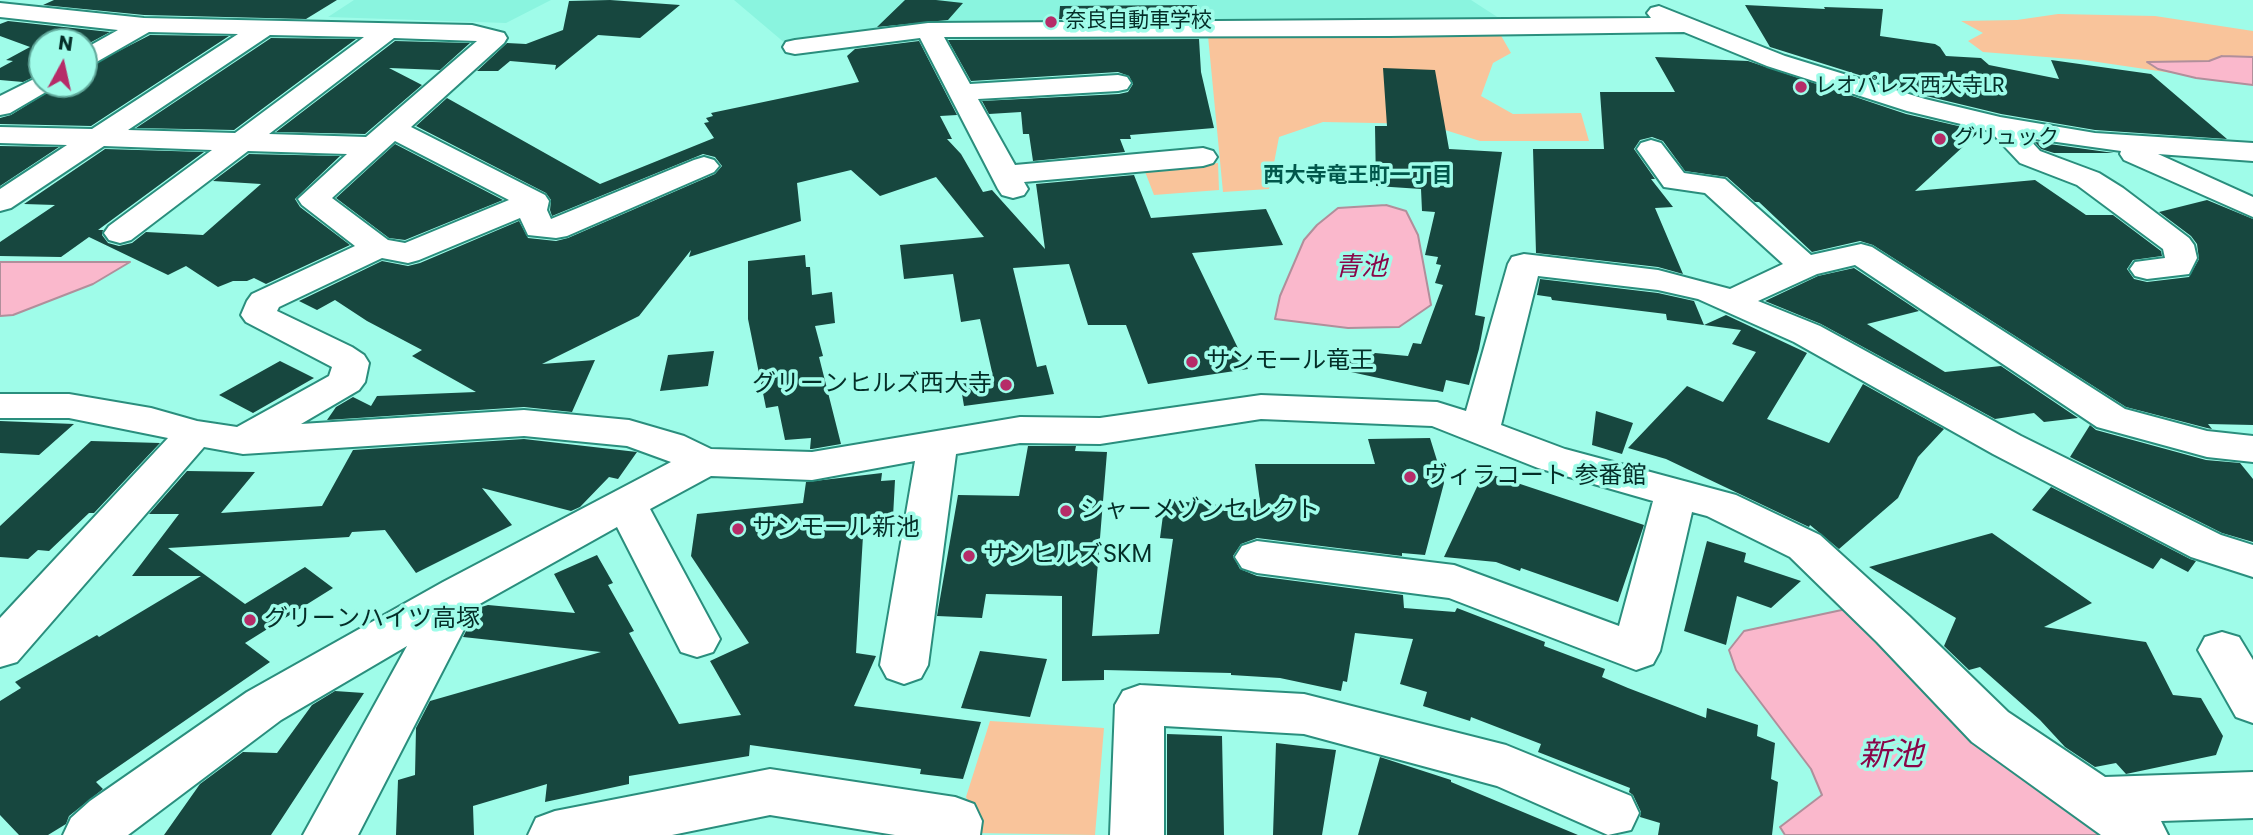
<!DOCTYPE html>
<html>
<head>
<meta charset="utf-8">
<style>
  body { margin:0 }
  #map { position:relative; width:2253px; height:835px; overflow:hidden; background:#9ffce9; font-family:Poppins,sans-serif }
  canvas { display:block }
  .north { position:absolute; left:28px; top:28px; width:70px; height:70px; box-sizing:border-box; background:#9ffce9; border:2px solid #61aa9c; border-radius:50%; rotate:8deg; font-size:19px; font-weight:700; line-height:28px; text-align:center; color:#042e28 }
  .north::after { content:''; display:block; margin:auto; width:24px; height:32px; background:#b62c68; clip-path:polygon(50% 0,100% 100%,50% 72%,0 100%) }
</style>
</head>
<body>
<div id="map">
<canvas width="2253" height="835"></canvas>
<div class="north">N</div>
</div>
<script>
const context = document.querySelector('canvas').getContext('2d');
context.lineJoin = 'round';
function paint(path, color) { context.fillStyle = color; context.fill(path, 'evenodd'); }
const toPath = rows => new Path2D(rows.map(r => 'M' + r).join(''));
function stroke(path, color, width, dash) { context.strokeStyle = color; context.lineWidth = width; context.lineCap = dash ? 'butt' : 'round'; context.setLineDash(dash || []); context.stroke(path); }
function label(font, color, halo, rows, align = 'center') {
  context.font = font + ' Poppins,"Noto Sans JP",sans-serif'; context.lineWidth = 7; context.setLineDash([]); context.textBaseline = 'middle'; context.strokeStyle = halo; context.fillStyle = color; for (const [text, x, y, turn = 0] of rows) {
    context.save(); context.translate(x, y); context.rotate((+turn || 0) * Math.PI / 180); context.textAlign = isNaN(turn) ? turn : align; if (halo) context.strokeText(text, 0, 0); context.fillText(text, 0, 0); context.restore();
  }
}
paint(toPath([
  [354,0,551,0,506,23,328,17],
  [734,0,1471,0,1502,20,1184,24,786,44]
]), '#8af4df');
paint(toPath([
  [2058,14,2155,16,2253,31,2253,85,2084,60,1983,52,1968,41,1983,33,1961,21,2017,20],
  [1499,32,1511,53,1493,63,1481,96,1513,114,1581,113,1589,141,1480,141,1426,124,1323,122,1279,137,1269,189,1223,192,1208,36],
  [1218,163,1219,190,1154,195,1144,169],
  [990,721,1104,728,1095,835,975,833,974,814,966,797]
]), '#f9c49b');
const water = toPath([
  [2222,56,2253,57,2253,85,2196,78,2158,69,2147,62,2209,61,2222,56],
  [1386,205,1406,211,1418,235,1431,305,1399,327,1348,328,1275,319,1280,296,1304,240,1317,225,1338,208,1386,205],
  [0,262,130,262,93,284,13,315,0,316,0,262],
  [1851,608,2119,835,1785,835,1780,827,1822,795,1811,769,1736,670,1729,650,1744,631,1851,608]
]);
paint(water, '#fab8cc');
stroke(water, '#b08f9b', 2);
paint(toPath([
  [54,0,337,0,306,19,144,15,43,5],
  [610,0,680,5,640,38,598,35,555,70,556,65,510,61,498,71,477,71,507,43,526,44,563,30,569,1],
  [905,0,936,0,963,3,948,20,877,27],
  [1197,5,1198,19,1059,19,1060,6],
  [1745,5,1825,9,1824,7,1883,9,1880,36,1935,44,1940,47,1946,56,1981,58,1989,65,2059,79,2051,60,2151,74,2227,139,2095,130,2001,114,1926,96,1770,47],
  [8,21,110,32,84,46,84,42,42,42,42,73,23,82,0,80,0,68,13,61,6,60,30,47,0,36,0,24],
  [150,35,229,36,91,126,0,124,0,118,11,115,61,84,84,84,84,69],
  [271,38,356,39,234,130,136,128],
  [1199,39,1201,72,1214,128,1130,135,1131,139,1120,139,1125,152,1033,161,1029,134,1023,134,1021,112,989,114,982,101,1119,94,1128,92,1133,84,1129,76,1118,72,971,81,948,40],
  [395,41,470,43,440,70,389,68,422,85,365,134,276,132],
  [919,41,957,115,940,116,952,139,947,139,961,154,983,192,992,190,1045,249,1036,184,1134,175,1151,218,1266,209,1283,245,1192,253,1248,369,1148,384,1126,325,1088,325,1069,264,1013,268,1037,367,1046,365,1054,394,964,406,959,376,992,372,980,319,961,322,953,274,904,279,900,245,984,237,936,177,880,196,851,170,797,183,801,221,689,257,691,250,639,316,542,364,595,360,572,412,524,407,327,420,336,407,353,397,371,406,377,396,476,392,412,356,422,350,367,321,335,300,317,310,299,301,382,261,408,266,420,263,519,221,528,238,556,241,568,238,715,174,722,166,715,157,703,154,552,216,550,210,551,200,546,193,416,126,447,98,600,184,714,138,704,123,709,122,706,118,713,116,711,113,859,82,847,56,855,49],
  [1655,57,1748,61,1906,114,1980,131,1915,191,2035,180,2086,215,2113,215,2161,251,2162,256,2133,260,2127,269,2134,279,2147,282,2189,277,2199,259,2197,244,2191,236,2159,212,2207,200,2253,219,2253,425,2208,424,2212,429,2207,428,2126,407,1873,245,1860,241,1812,252,1759,202,1755,202,1727,177,1685,171,1663,141,1652,137,1640,140,1634,149,1655,179,1651,179,1673,207,1655,208,1683,274,1658,267,1536,253,1533,149,1604,149,1600,92,1675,92],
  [1383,68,1435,70,1449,149,1502,152,1475,315,1485,317,1479,349,1469,385,1446,380,1443,392,1328,367,1331,349,1408,356,1413,343,1421,344,1443,285,1435,283,1441,265,1436,264,1438,257,1425,255,1435,212,1422,211,1421,189,1376,186,1375,126,1387,126],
  [2035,142,2114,153,2054,153,2041,149],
  [395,144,503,200,405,240,389,238,336,198],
  [0,146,59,147,0,186],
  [105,149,204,152,98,230,103,230,102,235,108,243,119,246,132,243,146,232,203,235,261,184,213,181,249,154,340,156,295,199,300,207,350,245,266,284,254,278,247,281,233,281,218,287,186,266,168,275,89,237,61,257,0,256,0,242,55,205,24,204],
  [805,255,806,267,810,267,812,295,832,292,835,323,815,326,823,356,819,357,841,444,812,449,810,449,811,438,785,440,778,406,766,408,748,319,748,261],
  [1854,268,1919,311,1867,324,1945,372,2001,366,2078,418,2044,422,2034,413,1995,419,1821,324,1765,301,1818,276],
  [1540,279,1658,293,1694,301,1704,325,1667,320,1666,314,1552,300,1551,297,1537,295],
  [1726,315,1807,353,1767,419,1829,443,1863,384,1944,429,1918,457,1898,498,1839,549,1810,525,1809,527,1666,459,1628,448,1687,386,1723,402,1756,352,1732,344,1741,330,1704,325],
  [714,351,708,386,660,391,668,355],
  [280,361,314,378,253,413,219,395],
  [1596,411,1633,423,1622,454,1592,445],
  [0,421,74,424,39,455,0,453],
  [2090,425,2096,430,2206,460,2240,463,2253,479,2253,542,2222,533,2070,457],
  [1430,438,1444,483,1425,555,1402,553,1402,556,1257,538,1241,544,1233,556,1240,569,1257,576,1403,595,1404,608,1455,612,1457,608,1545,642,1544,646,1605,669,1602,677,1628,688,1706,718,1707,708,1758,725,1757,736,1775,743,1771,779,1778,782,1772,835,1658,835,1660,823,1640,817,1641,812,1633,795,1629,792,1630,788,1538,752,1541,744,1471,717,1470,721,1423,706,1427,692,1400,684,1413,639,1355,633,1347,682,1343,681,1341,691,1280,678,1231,675,1231,673,1104,670,1104,680,1062,681,1062,596,986,594,982,618,937,616,958,495,1019,496,1028,446,1076,446,1075,451,1107,452,1092,636,1159,634,1173,539,1160,538,1165,500,1261,509,1255,464,1375,464,1368,439],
  [524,439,637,452,618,479,609,477,580,507,571,511,482,488,512,525,416,573,385,530,352,532,349,537,168,548,245,604,305,567,333,588,245,643,270,662,96,782,103,789,69,816,66,824,48,835,19,835,0,815,0,701,21,688,15,682,97,635,99,637,201,576,132,576,179,514,149,514,187,471,255,472,221,513,322,506,353,450],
  [91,441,160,443,94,513,89,513,49,551,38,550,28,559,0,557,0,526],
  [1484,472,1644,525,1618,602,1521,568,1520,571,1496,562,1444,557],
  [882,473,881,481,895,480,893,517,864,519,856,653,876,656,854,706,981,722,963,779,920,774,921,769,750,745,749,756,629,776,629,784,545,802,547,784,473,806,474,835,396,835,398,780,415,775,416,728,430,701,601,652,463,637,478,608,488,605,575,613,554,574,597,555,613,583,608,585,634,631,629,633,679,724,741,715,710,661,749,643,691,556,697,514,803,503,806,482],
  [2051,487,2190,559,2196,561,2188,572,2161,558,2153,569,2032,510],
  [1992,533,2092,603,2044,627,2146,642,2173,695,2201,698,2223,736,2216,755,2126,774,2116,763,2095,767,2065,747,2040,720,1980,667,1969,670,1944,646,1956,618,1869,567],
  [1707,541,1746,553,1744,562,1801,581,1771,608,1737,596,1726,645,1684,631],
  [980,651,1047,659,1030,717,961,708],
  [335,691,364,693,271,835,164,835,200,784,243,752,277,753,312,705],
  [1167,734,1222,736,1224,835,1167,835],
  [1276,743,1336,750,1322,835,1273,835],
  [1380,757,1451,780,1451,782,1578,835,1358,835]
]), '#17473f');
const minor = toPath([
  [0,3,144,18,472,25,504,33,507,38,504,43,411,127,545,195,549,201,547,210,551,219,694,160,704,157,714,160,719,166,714,172,567,236,556,238,528,235,520,218,419,260,408,263,382,258,279,307,277,311,352,347,364,355,369,363,365,382,359,390,301,424,524,410,629,420,684,436,711,449,812,452,1020,417,1100,418,1261,395,1437,402,1466,411,1508,264,1512,257,1524,254,1658,270,1730,289,1783,264,1705,193,1664,187,1637,149,1641,143,1651,140,1661,143,1684,173,1725,179,1811,255,1861,244,1872,247,2125,409,2207,431,2253,436,2253,462,2207,457,2097,427,1855,265,1817,274,1758,301,1820,326,2021,436,2221,535,2253,545,2253,577,2191,557,1993,454,1794,342,1698,299,1658,290,1538,276,1501,425,1565,449,1736,495,1820,535,1909,616,2008,712,2105,777,2253,772,2253,818,2161,821,2168,835,2101,835,1972,742,1877,642,1790,557,1707,516,1692,512,1660,651,1653,664,1636,670,1449,598,1257,573,1242,568,1235,557,1242,546,1257,541,1454,565,1619,626,1653,501,1538,468,1432,426,1261,419,1100,444,1020,443,956,454,928,665,921,678,904,684,887,678,880,665,915,461,812,480,711,476,650,509,720,639,713,652,697,657,681,652,617,527,476,606,358,835,303,835,407,646,281,720,128,835,63,835,71,818,90,801,247,692,443,582,671,462,627,446,524,436,243,454,204,447,17,662,0,667,0,618,168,438,69,418,0,418,0,394,69,394,151,408,197,421,237,427,329,376,332,367,246,322,241,315,247,301,252,294,355,246,302,205,298,199,347,154,248,151,131,240,120,243,109,240,104,233,109,226,212,150,104,146,11,208,0,211,0,189,67,145,0,143,0,127,92,129,238,34,149,32,93,64,84,67,84,49,118,30,0,17,0,3],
  [270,35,364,37,235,133,128,130,270,35],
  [394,38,477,41,366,137,269,134,394,38],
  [395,141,509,200,405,243,388,240,332,198,395,141],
  [1659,6,1785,56,1925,99,2000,117,2095,133,2253,143,2253,161,2158,154,2253,197,2253,217,2124,160,2120,154,2121,151,2028,138,2040,151,2099,173,2123,188,2189,238,2194,245,2197,258,2189,274,2147,279,2135,276,2130,269,2135,262,2165,258,2163,249,2077,185,2020,163,1990,131,1907,111,1767,66,1684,32,1389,36,944,37,970,84,1118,75,1127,77,1131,83,1127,89,1118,91,978,99,1015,165,1203,148,1213,151,1217,157,1213,163,1203,166,1024,182,1028,189,1024,195,1013,198,1002,195,998,189,920,38,795,54,786,52,783,47,786,42,795,40,928,23,1651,18,1647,13,1651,8,1659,6],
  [42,75,42,84,54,84,51,89,10,113,0,115,0,96,42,75],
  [2222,632,2239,637,2253,660,2253,723,2236,717,2198,650,2205,637,2222,632],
  [1140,685,1304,694,1506,745,1631,796,1639,813,1631,830,1608,835,1497,786,1304,734,1164,726,1164,835,1110,835,1115,705,1123,691,1140,685],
  [770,769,955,797,974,804,982,821,980,835,895,835,770,815,672,835,528,835,536,818,555,811,770,769]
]);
stroke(minor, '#2a8e7d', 4);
paint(minor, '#fff');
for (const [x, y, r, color] of [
  [1051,22,7,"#b62c68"],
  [1801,87,7,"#b62c68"],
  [1940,139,7,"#b62c68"],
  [1192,362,7,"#b62c68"],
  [1006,385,7,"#b62c68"],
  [1410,477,7,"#b62c68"],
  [1066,511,7,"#b62c68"],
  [738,529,7,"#b62c68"],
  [969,556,7,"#b62c68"],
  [250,620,7,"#b62c68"]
]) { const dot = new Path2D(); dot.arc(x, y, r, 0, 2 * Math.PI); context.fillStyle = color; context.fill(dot); stroke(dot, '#9ffce9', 2.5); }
label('21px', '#042e28', '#9ffce9', [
  ["奈良自動車学校",1065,22],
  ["レオパレス西大寺LR",1815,87],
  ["グリュック",1954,139]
], 'left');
label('bold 21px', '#00574b', '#9ffce9', [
  ["西大寺竜王町一丁目",1358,177]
]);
label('24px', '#042e28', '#9ffce9', [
  ["サンモール竜王",1206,362],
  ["グリーンヒルズ西大寺",992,385,"right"],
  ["ヴィラコート 参番館",1424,477],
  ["シャーメゾンセレクト",1080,511],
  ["サンモール新池",752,529],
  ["サンヒルズSKM",983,556],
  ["グリーンハイツ高塚",264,620]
], 'left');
label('italic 26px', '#8a0548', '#9ffce9', [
  ["青池",1361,268]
]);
label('italic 32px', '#8a0548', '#9ffce9', [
  ["新池",1891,757]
]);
</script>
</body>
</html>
